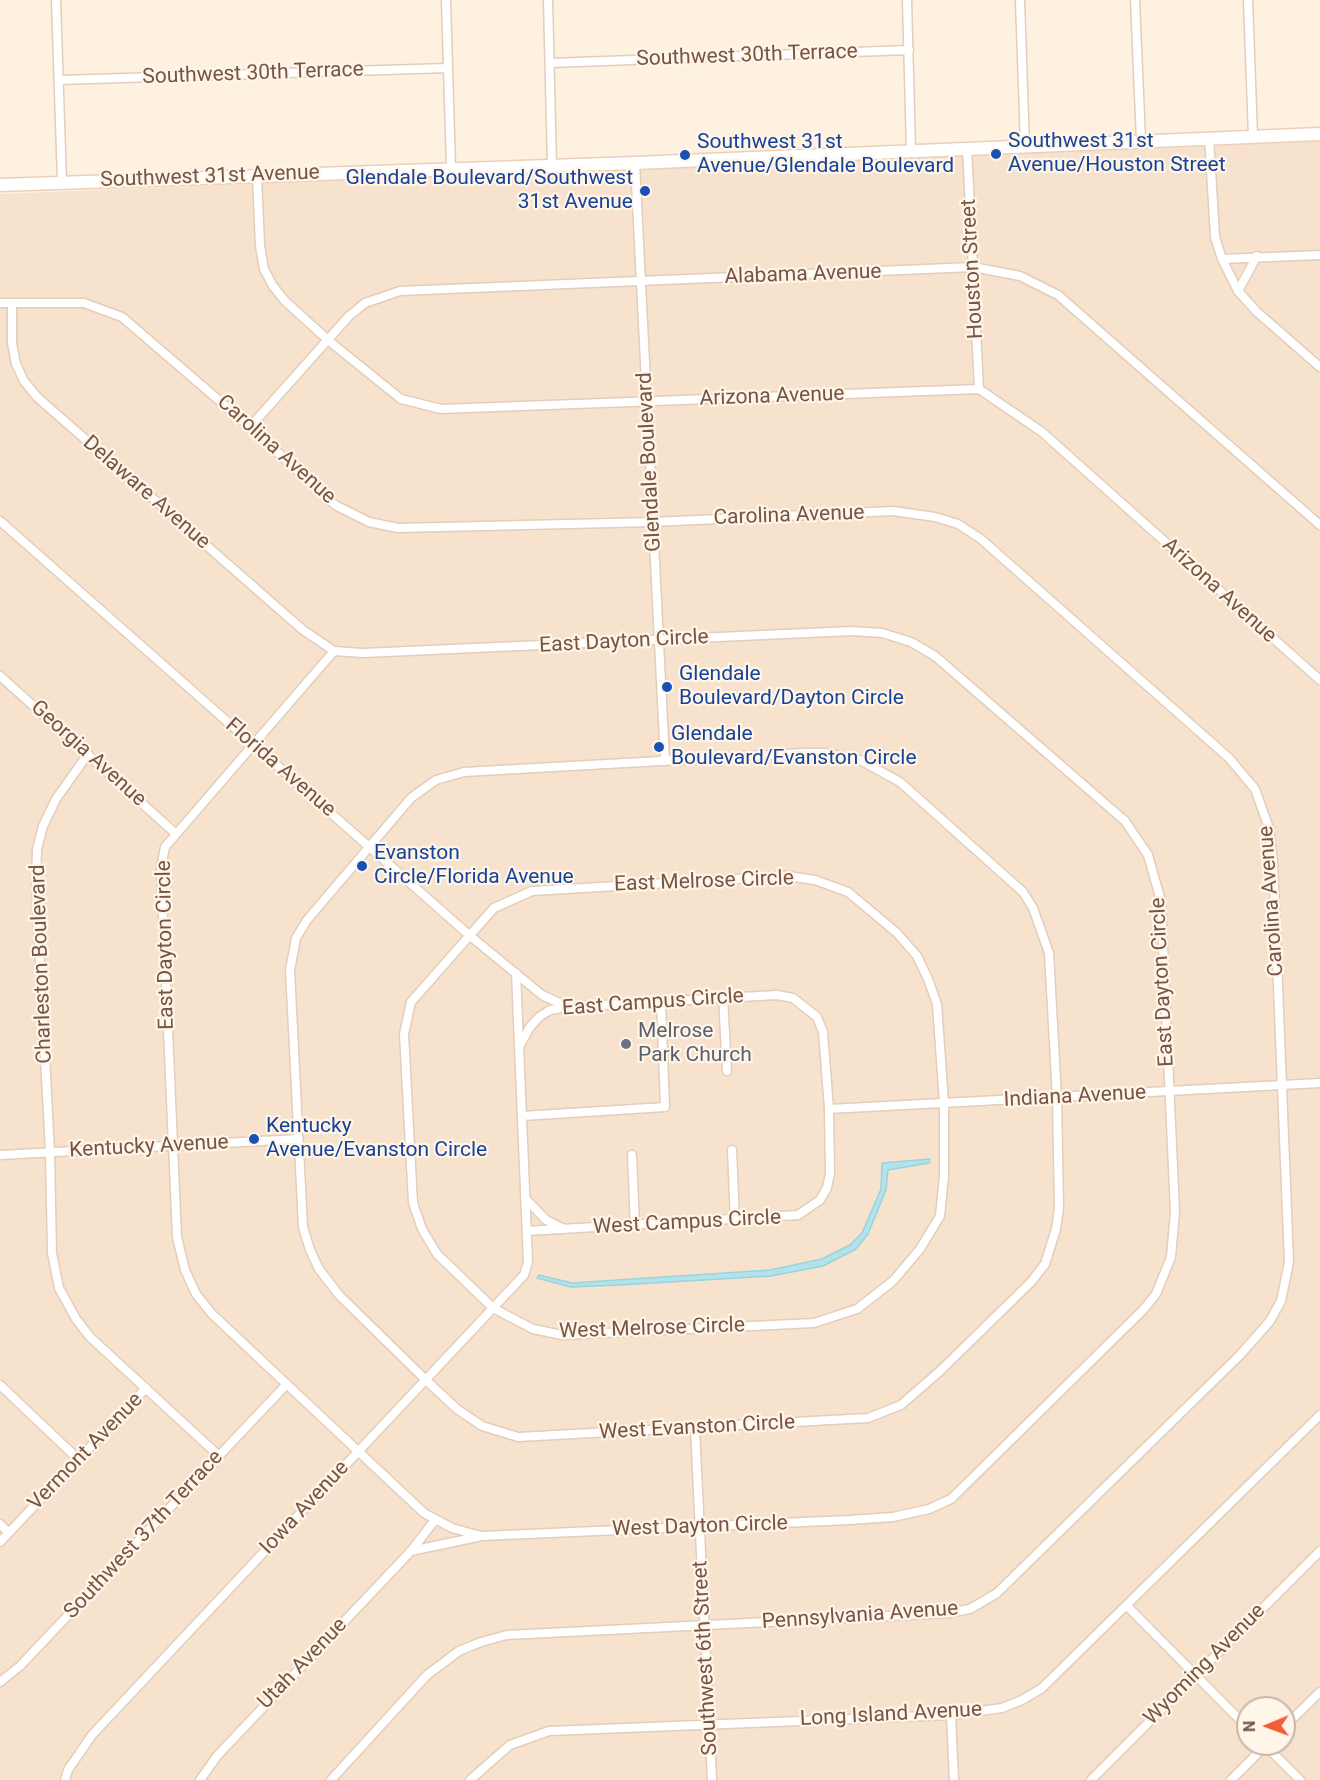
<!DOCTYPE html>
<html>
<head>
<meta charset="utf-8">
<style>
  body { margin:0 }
  #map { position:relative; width:1320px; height:1780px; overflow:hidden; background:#fef1df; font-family:Roboto,sans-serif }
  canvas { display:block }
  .north { position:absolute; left:1236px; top:1696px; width:60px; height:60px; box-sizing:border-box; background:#fff5e8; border:2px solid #c9b5a7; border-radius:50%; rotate:269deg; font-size:16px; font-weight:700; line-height:24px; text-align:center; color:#775545 }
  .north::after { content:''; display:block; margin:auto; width:21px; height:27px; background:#f55c38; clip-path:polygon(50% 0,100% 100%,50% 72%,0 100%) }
</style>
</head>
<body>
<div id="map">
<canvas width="1320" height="1780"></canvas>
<div class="north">N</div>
</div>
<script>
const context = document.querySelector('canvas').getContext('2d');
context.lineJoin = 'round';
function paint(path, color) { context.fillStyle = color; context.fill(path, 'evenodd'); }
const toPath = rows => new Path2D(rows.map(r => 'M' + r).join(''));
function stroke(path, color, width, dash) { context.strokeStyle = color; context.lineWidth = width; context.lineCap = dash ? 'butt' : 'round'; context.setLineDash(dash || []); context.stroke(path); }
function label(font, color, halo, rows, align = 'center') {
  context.font = font + ' Roboto,sans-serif'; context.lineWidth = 4.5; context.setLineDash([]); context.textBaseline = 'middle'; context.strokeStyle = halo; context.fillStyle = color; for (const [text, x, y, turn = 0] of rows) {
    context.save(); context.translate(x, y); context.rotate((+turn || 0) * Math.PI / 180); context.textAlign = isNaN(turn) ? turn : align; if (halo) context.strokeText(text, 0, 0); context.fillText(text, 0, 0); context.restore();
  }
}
paint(toPath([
  [1320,140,1320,1780,0,1780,0,194],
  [1248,1708,1284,1708,1284,1744,1248,1744]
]), '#f7e3cd');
const water = toPath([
  [930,1159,929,1163,888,1170,886,1190,868,1234,856,1249,823,1266,771,1276,619,1285,571,1287,537,1278,539,1275,572,1283,618,1280,770,1270,822,1259,850,1245,862,1233,881,1189,882,1163,930,1159]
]);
paint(water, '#b2e3ea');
stroke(water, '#98d4dc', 1.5);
const street = toPath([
  [56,0,62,182],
  [446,0,451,168],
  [548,0,552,166],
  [907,0,911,151],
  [1020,0,1025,146],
  [1135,0,1141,141],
  [1248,0,1253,136],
  [550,63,909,50],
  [59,80,448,68],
  [1209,137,1215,237,1222,259,1238,291,1257,312,1320,367],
  [967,148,979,389],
  [635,163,665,761],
  [257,175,260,246,264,269,273,286,285,301,329,341,401,399,441,409,979,389,1042,432,1320,680],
  [1222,259,1320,255],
  [1238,291,1257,256],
  [0,303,84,303,122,317,250,427,335,505,369,522,398,528,653,522,893,511,935,517,958,524,981,539,1229,758,1255,789,1269,828,1273,861,1289,1262,1281,1301,1270,1321,1240,1355,997,1593,970,1609,949,1613,507,1635,481,1642,459,1651,427,1675,331,1780],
  [12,303,12,343,16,364,24,381,37,397,303,630,334,651],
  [250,427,349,316,365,303,400,291,973,267,1020,276,1058,295,1320,525],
  [0,521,469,935,542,995,566,1006],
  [852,631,882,633,911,642,935,656,1125,821,1148,855,1161,901,1175,1212,1171,1257,1156,1294,1143,1310,951,1499,929,1509,893,1517,850,1520,481,1536,452,1528,424,1513,212,1314,196,1294,185,1270,177,1237,161,868,165,847,334,651,363,653,852,631],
  [0,676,175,833],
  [804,753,824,753,860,760,900,782,1023,892,1033,908,1049,953,1057,1097,1059,1208,1056,1229,1045,1264,1031,1282,940,1371,901,1405,868,1418,518,1437,482,1426,457,1409,430,1384,339,1295,319,1269,310,1250,303,1227,290,970,296,938,307,920,411,798,436,780,464,772,804,753],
  [88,754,56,799,43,826,37,849,36,886,50,1152,52,1253,59,1288,76,1319,90,1337,218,1455],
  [788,876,815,880,848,892,897,933,917,956,928,979,937,1004,944,1103,944,1176,940,1216,920,1249,893,1281,857,1309,814,1323,562,1335,533,1329,493,1308,437,1254,422,1229,413,1203,404,1034,411,1002,494,908,532,891,788,876],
  [723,997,727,1071],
  [519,1047,530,1027,539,1017,550,1010,567,1007,777,995,793,998,817,1017,823,1032,829,1109,830,1173,827,1188,820,1200,798,1215,527,1231],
  [829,1109,1320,1083],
  [522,1116,665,1107,661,1001],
  [732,1150,735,1221],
  [0,1155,298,1139],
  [632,1155,635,1226],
  [525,1198,546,1220,564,1229],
  [0,1385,79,1460],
  [695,1429,712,1780],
  [0,1524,9,1533],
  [0,1542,146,1388],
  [411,1551,477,1537],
  [1127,1606,1248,1728],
  [0,1682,20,1666,286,1385],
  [951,1715,954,1780],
  [1284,1727,1320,1692],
  [1264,1744,1300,1780],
  [65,1780,68,1770,92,1735,524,1275,528,1262,516,973],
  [200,1780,217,1756,411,1551,435,1520],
  [470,1780,510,1745,549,1731,951,1715,1002,1708,1022,1700,1042,1688,1320,1415],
  [1091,1780,1320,1551],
  [1231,1780,1267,1744]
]);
const secondary = toPath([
  [0,185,635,163,1320,134]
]);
stroke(street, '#e3cdbb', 11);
stroke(secondary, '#ebcfba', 15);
stroke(street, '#fff', 8);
stroke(secondary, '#fff', 12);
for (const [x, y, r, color] of [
  [996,154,6,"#1a4fb4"],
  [685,155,6,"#1a4fb4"],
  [645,191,6,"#1a4fb4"],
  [667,687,6,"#1a4fb4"],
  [659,747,6,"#1a4fb4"],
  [362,866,6,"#1a4fb4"],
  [626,1044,6,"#6b7280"],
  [254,1139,6,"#1a4fb4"]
]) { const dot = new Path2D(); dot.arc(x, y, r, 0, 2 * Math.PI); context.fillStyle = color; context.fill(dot); stroke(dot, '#fff5e8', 2); }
label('21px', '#775545', '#fff5e8', [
  ["Southwest 30th Terrace",747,56,-2],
  ["Southwest 30th Terrace",253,74,-2],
  ["Southwest 31st Avenue",210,177,-2],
  ["Houston Street",973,269,-93],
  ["Alabama Avenue",803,275,-2],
  ["Arizona Avenue",772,397,-2],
  ["Carolina Avenue",276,450,42],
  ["Glendale Boulevard",650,462,-93],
  ["Delaware Avenue",146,493,41],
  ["Carolina Avenue",789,516,-2],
  ["Arizona Avenue",1219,591,42],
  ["East Dayton Circle",624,642,-3],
  ["Georgia Avenue",88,754,42],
  ["Florida Avenue",280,768,41],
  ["East Melrose Circle",704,882,-2],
  ["Carolina Avenue",1272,901,-94],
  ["East Dayton Circle",166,945,-91],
  ["Charleston Boulevard",42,964,-92],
  ["East Dayton Circle",1163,982,-93],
  ["East Campus Circle",653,1003,-4],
  ["Indiana Avenue",1075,1097,-3],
  ["Kentucky Avenue",149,1147,-3],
  ["West Campus Circle",687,1223,-3],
  ["West Melrose Circle",652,1329,-2],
  ["West Evanston Circle",697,1428,-3],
  ["Vermont Avenue",86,1452,-46],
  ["Iowa Avenue",305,1508,-47],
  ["West Dayton Circle",700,1527,-2],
  ["Southwest 37th Terrace",144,1535,-47],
  ["Pennsylvania Avenue",860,1616,-4],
  ["Southwest 6th Street",706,1658,-93],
  ["Utah Avenue",303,1664,-46],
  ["Wyoming Avenue",1205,1665,-45],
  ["Long Island Avenue",891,1715,-3]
]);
label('21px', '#164399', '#fff5e8', [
  ["Southwest 31st",1008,142],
  ["Avenue/Houston Street",1008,166],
  ["Southwest 31st",697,143],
  ["Avenue/Glendale Boulevard",697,167],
  ["Glendale Boulevard/Southwest",633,179,"right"],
  ["31st Avenue",633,203,"right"],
  ["Glendale",679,675],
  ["Boulevard/Dayton Circle",679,699],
  ["Glendale",671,735],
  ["Boulevard/Evanston Circle",671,759],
  ["Evanston",374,854],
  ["Circle/Florida Avenue",374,878],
  ["Kentucky",266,1127],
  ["Avenue/Evanston Circle",266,1151]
], 'left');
label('21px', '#5b616d', '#fff5e8', [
  ["Melrose",638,1032],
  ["Park Church",638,1056]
], 'left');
</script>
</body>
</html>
